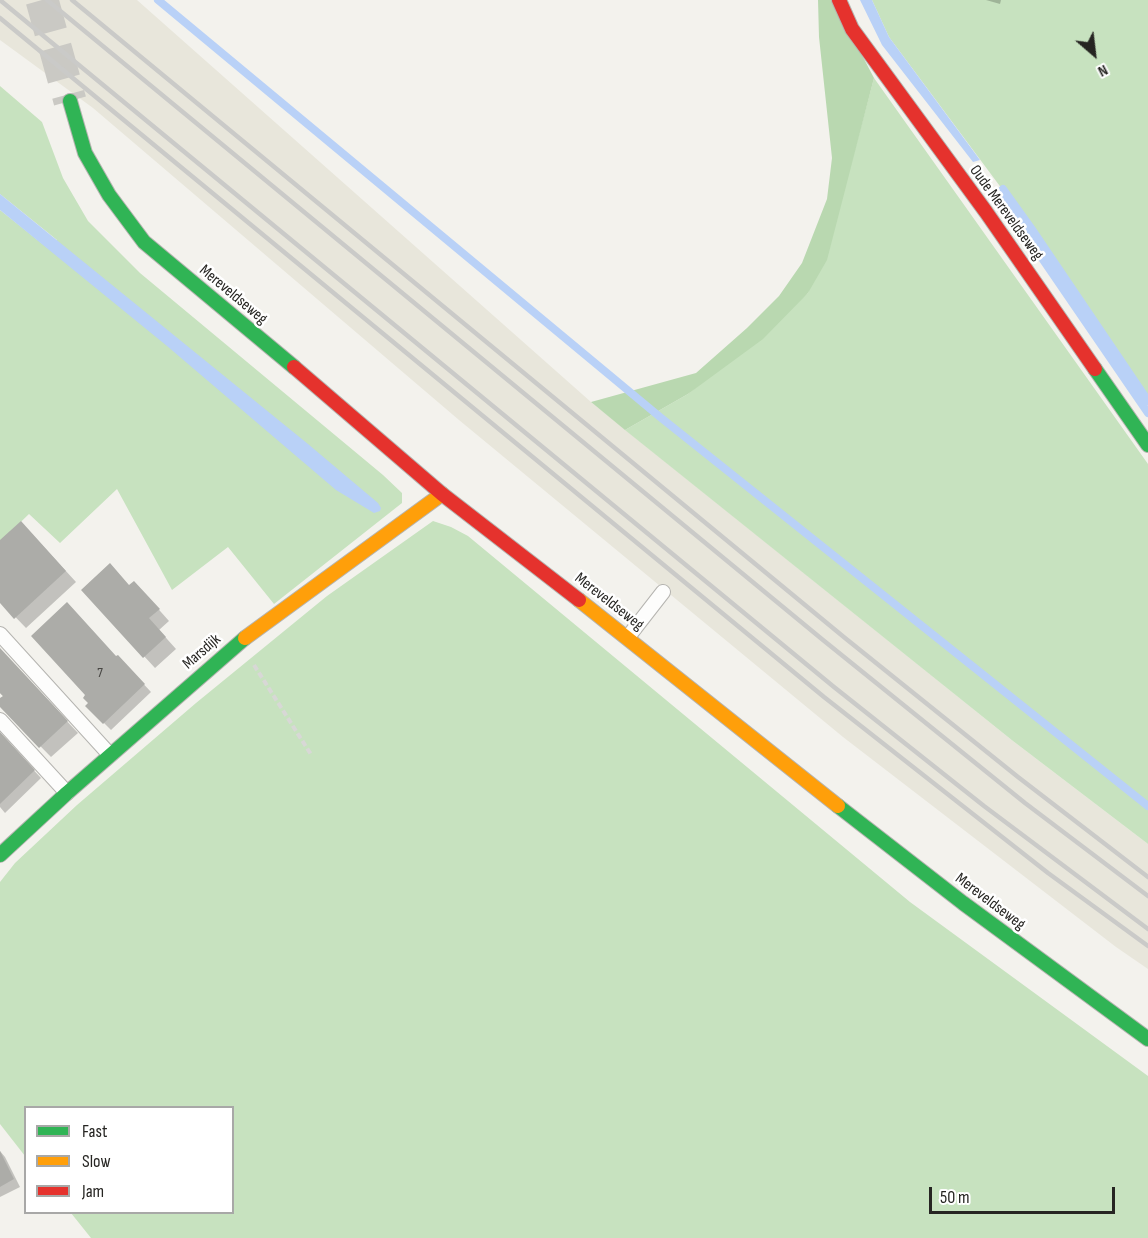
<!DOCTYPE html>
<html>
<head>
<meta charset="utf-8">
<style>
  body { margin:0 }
  #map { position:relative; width:1148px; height:1238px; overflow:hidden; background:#f3f2ed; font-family:"Sofia Sans Condensed",sans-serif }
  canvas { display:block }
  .legend { position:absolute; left:24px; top:1106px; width:210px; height:108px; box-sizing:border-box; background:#fff; border:2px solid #a8a8a7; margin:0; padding:8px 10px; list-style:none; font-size:18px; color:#262522 }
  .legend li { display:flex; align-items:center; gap:12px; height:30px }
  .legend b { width:30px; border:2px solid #a8a8a7 }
  .north { position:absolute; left:1064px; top:24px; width:60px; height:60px; -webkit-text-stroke:4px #fff; paint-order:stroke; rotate:152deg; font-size:16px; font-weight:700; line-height:24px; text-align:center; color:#262522 }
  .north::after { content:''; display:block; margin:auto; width:21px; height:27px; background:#262522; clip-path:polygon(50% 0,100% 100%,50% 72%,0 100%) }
  .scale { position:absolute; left:929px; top:1187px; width:186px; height:27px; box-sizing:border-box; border:3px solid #262522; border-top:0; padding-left:8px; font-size:18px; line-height:21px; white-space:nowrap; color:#262522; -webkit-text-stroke:4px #fff; paint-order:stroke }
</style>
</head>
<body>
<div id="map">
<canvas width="1148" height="1238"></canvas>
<ul class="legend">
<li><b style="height:8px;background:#30b455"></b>Fast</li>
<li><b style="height:8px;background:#ff9f0a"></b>Slow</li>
<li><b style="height:8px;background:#e5322d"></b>Jam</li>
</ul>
<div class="north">N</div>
<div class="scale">50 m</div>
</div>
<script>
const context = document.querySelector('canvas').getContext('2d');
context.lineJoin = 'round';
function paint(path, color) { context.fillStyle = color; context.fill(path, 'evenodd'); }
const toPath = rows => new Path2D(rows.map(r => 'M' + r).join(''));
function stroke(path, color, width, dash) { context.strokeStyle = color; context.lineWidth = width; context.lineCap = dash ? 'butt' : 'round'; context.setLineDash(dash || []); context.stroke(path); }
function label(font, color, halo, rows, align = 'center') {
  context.font = font + ' "Sofia Sans Condensed",sans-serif'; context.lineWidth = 5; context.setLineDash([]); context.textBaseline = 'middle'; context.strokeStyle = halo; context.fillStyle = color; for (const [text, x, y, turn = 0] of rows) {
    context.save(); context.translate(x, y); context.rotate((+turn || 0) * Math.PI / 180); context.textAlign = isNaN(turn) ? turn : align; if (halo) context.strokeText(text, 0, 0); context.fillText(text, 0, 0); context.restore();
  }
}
paint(toPath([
  [0,0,137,0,591,402,1013,741,1148,844,1148,969,1116,947,843,737,459,420,93,108,0,40]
]), '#e8e6db');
paint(toPath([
  [872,0,1148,0,1148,401,1031,228,889,37],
  [874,78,1148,464,1148,844,1013,741,625,430,688,394,808,293,850,168],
  [0,86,42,122,63,178,88,221,140,273,383,475,402,493,402,503,274,604,228,547,172,590,117,489,60,543,29,514,0,542,0,210,49,249,57,240,0,194],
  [433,521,451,527,468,536,910,902,1148,1076,1148,1238,91,1238,71,1213,232,1212,232,1108,26,1108,25,1156,0,1124,0,882,15,863,77,805,196,703,327,596]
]), '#c7e2bf');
paint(toPath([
  [818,0,833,0,874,78,827,260,808,293,763,339,688,394,625,430,591,402,696,373,747,328,779,296,802,263,827,199,832,158,819,37]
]), '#b9d8b0');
paint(toPath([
  [860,0,872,0,889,37,980,160,973,162,882,45],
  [0,194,308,444,378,503,381,508,380,511,374,513,336,490,167,346,0,210]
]), '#b9d1f7');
paint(toPath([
  [986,0,1001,0,1000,4],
  [32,534,76,582,26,628,0,601,0,542],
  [83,590,145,594,169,621,159,630,176,649,155,668],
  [0,650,78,733,51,757,0,705,0,700,4,697,0,693],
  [116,657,125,664,151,692,111,730,87,706,90,703,87,694],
  [0,734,41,778,5,813,0,807],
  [0,1151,5,1157,20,1187,0,1197]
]), '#0003');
stroke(toPath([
  [158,0,660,417,1148,806],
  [1148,401,1031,228,1003,189,998,194,1148,413]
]), '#b9d1f7', 8);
paint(toPath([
  [21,521,66,571,14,619,0,603,0,540],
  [110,563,129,585,134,581,160,609,149,618,166,637,143,658,81,590],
  [67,602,116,656,118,655,145,684,103,724,85,706,88,703,83,698,85,695,31,636],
  [0,648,68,721,39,748,0,707,0,698,3,696,0,693],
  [0,732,35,770,0,804],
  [0,1151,14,1179,0,1187]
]), '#acaca8');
stroke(toPath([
  [42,0,70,101]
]), '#cac9c4', 33, [33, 16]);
const lane = toPath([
  [0,634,110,755],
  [628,637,663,592],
  [0,720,67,793]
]);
const fast = toPath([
  [70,101,85,153,109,195,144,242,294,367],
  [1095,369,1148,445],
  [838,806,963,903,1148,1039],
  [0,855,67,793,245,638]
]);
const slow = toPath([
  [579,600,838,806],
  [245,638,442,494]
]);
const jam = toPath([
  [839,0,852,29,986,212,1095,369],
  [294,367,442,494,579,600]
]);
stroke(lane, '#b5b4b0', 16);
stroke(fast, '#b5b4b0', 16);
stroke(slow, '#b5b4b0', 16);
stroke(jam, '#b5b4b0', 16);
stroke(toPath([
  [254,665,312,756]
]), '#d8d8d6', 4, [6, 3]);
stroke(lane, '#fdfdfc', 14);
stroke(fast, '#30b455', 14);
stroke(slow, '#ff9f0a', 14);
stroke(jam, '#e5322d', 14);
stroke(toPath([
  [0,0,834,687,984,806,1148,929],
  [47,0,823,640,1025,803,1148,896],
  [72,0,845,638,1018,777,1148,877],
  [0,18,824,697,1048,873,1148,946]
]), '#cacac8', 4.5);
label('14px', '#484744', null, [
  ["7",100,673]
]);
label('16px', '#262522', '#fff', [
  ["Oude Mereveldseweg",1006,213,54],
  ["Mereveldseweg",233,295,40],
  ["Mereveldseweg",609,602,38],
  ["Marsdijk",202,652,-41],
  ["Mereveldseweg",990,902,37]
]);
</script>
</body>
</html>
